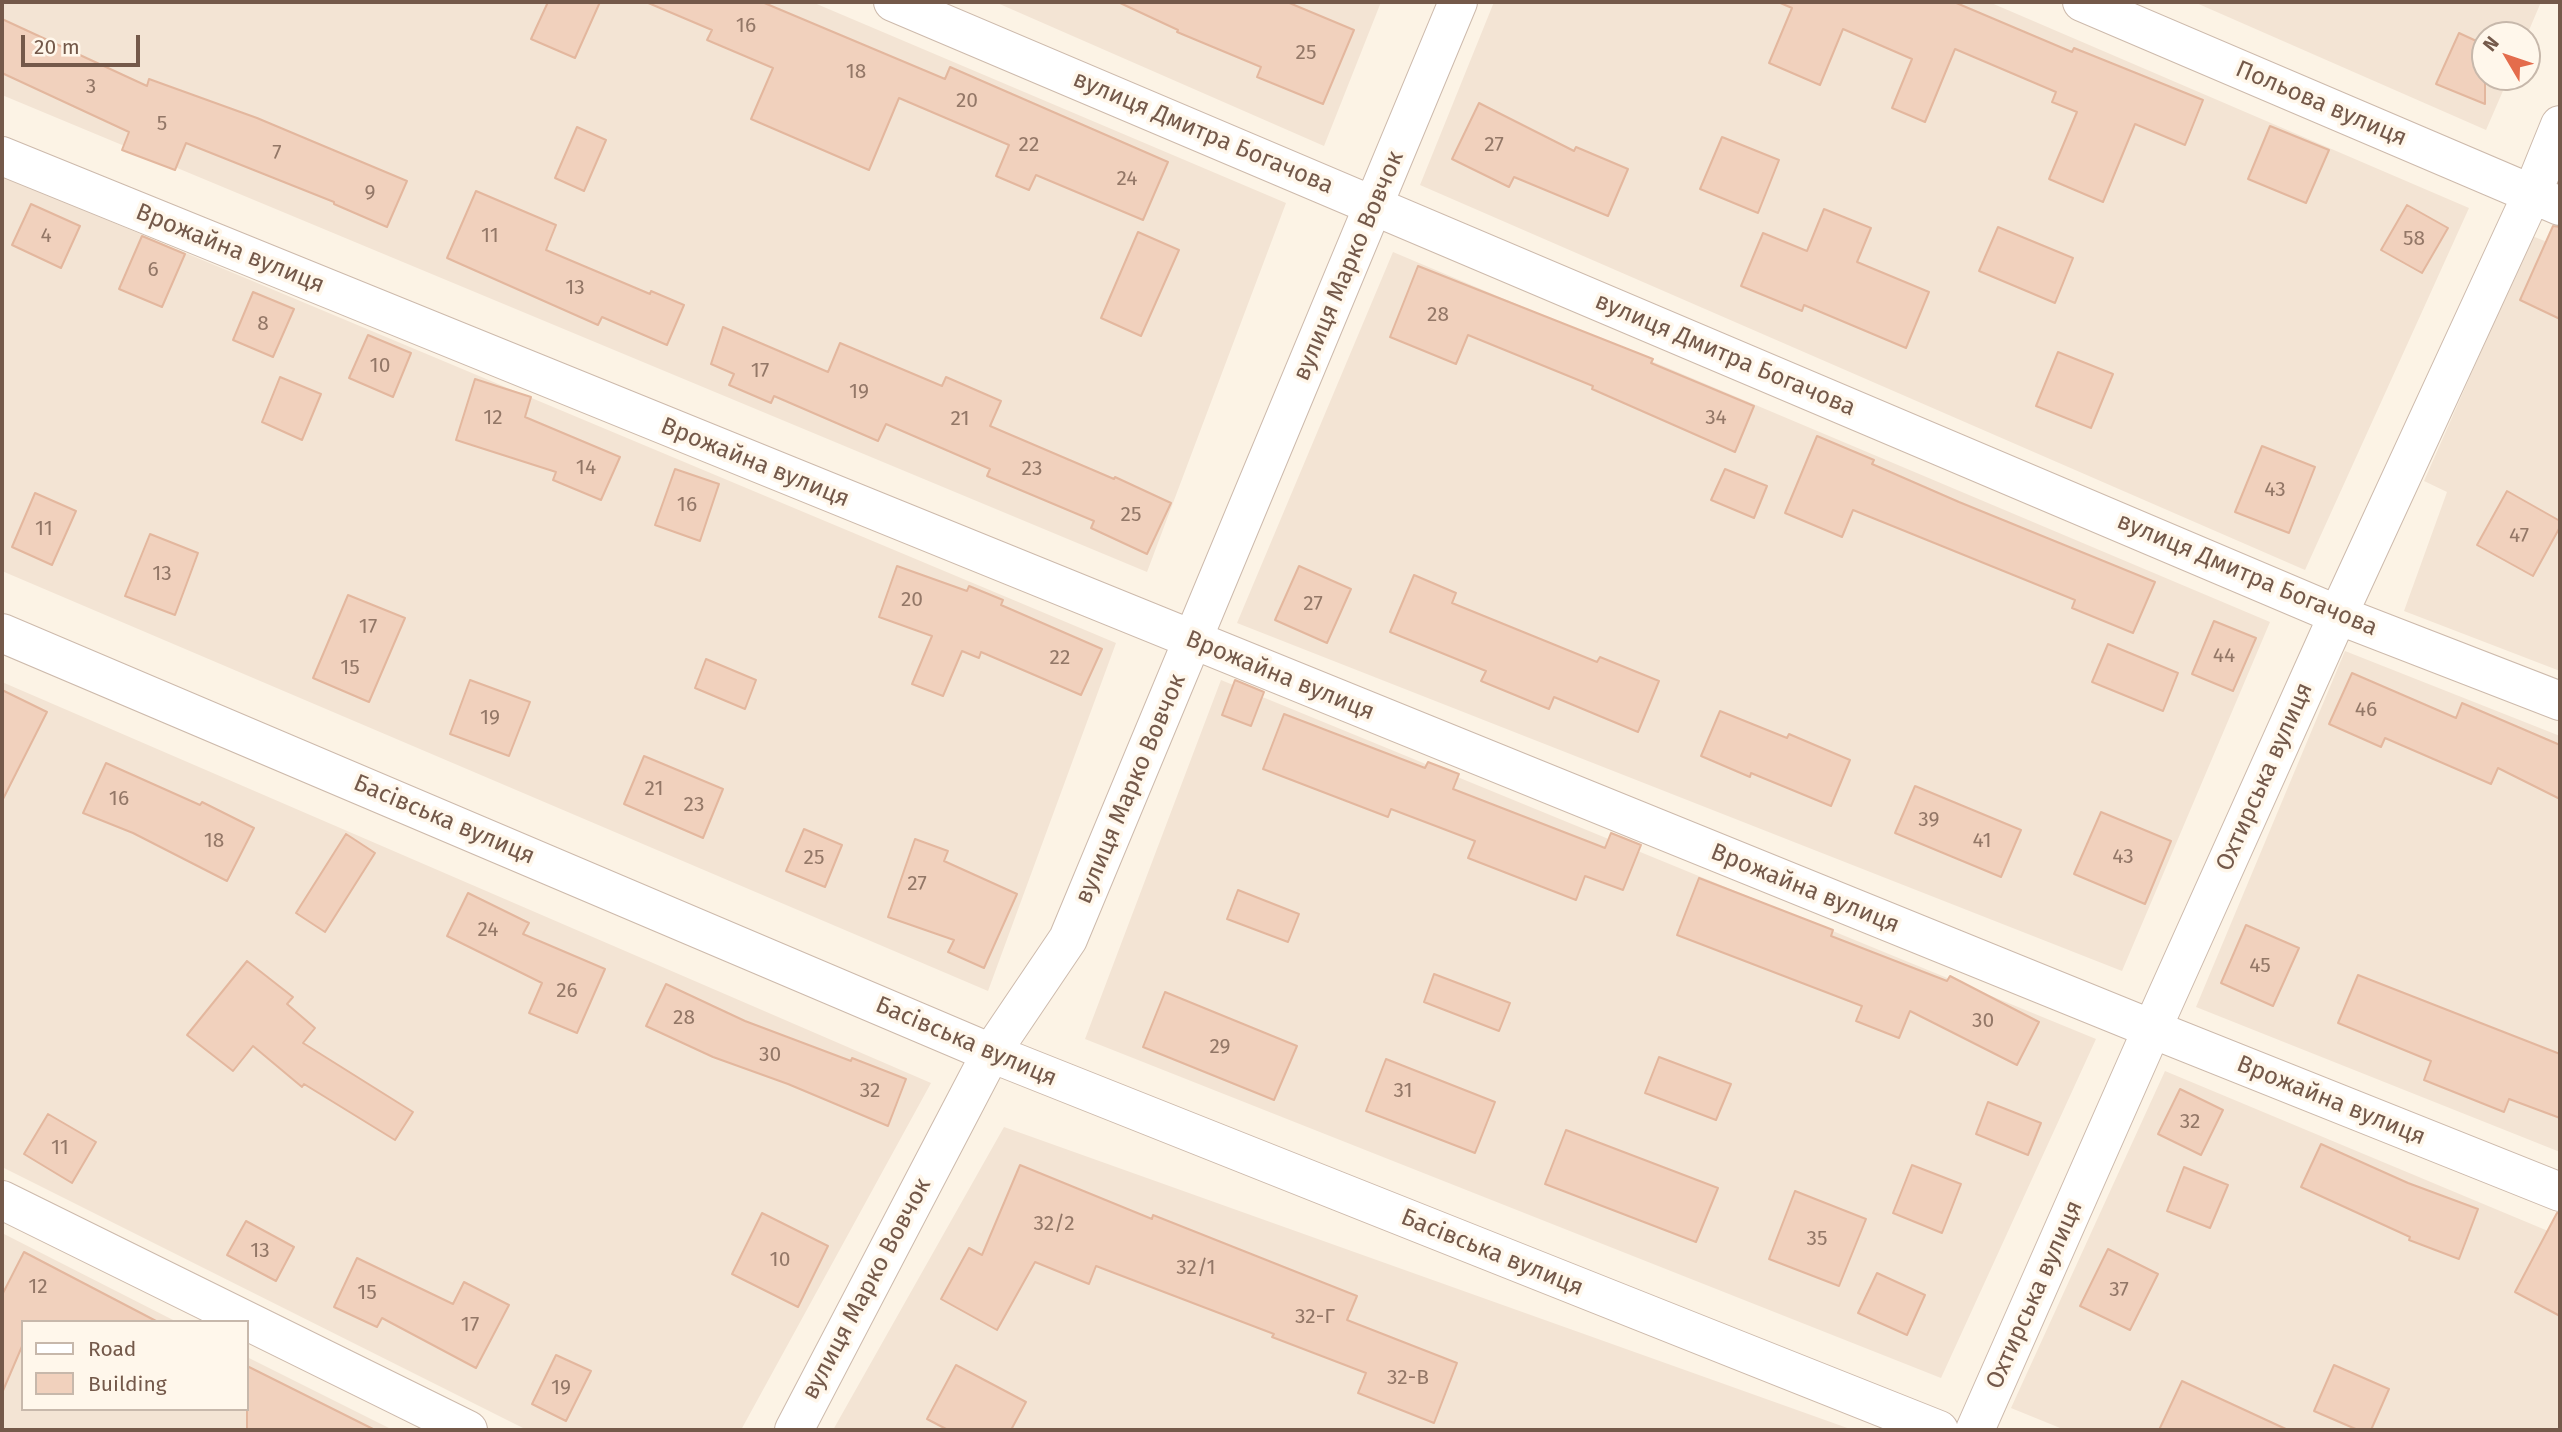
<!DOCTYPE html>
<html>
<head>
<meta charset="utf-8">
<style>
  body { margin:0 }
  #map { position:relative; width:2562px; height:1432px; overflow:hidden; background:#fcf3e5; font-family:"Fira Sans",sans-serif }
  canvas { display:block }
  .frame { position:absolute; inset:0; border:4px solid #74594a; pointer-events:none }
  .legend { position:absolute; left:21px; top:1320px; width:228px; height:91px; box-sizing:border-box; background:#fff7eb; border:2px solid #c7b8ab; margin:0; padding:9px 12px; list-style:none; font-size:21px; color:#74594a }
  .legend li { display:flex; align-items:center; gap:14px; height:35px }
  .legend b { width:35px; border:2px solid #c7b8ab }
  .north { position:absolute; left:2471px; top:21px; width:70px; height:70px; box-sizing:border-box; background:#fff7eb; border:2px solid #c7b8ab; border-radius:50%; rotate:309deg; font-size:19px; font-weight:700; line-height:28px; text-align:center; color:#74594a }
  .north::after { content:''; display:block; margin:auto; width:24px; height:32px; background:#e46c4c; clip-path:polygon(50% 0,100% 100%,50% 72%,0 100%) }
  .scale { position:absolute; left:21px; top:35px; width:119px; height:32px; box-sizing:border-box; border:4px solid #74594a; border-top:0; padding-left:9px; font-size:21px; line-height:24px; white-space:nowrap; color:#74594a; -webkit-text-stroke:5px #fff7eb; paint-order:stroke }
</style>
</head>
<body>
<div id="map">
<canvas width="2562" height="1432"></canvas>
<div class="frame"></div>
<ul class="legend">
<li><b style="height:9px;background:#fff"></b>Road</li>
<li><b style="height:19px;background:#f1d1bd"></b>Building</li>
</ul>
<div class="north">N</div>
<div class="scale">20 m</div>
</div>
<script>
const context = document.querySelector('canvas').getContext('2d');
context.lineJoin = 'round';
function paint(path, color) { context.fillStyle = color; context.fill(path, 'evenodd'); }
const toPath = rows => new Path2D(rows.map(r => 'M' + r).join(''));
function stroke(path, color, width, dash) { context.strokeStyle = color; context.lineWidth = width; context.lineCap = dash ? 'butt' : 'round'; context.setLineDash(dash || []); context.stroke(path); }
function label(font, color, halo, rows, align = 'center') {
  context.font = font + ' "Fira Sans",sans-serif'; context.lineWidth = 7; context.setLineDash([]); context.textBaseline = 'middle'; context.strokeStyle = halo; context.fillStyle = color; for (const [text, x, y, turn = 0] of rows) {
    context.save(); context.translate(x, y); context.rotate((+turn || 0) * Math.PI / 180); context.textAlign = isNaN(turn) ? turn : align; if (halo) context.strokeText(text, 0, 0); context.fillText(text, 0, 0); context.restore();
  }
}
paint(toPath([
  [2,2,812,2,1286,203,1147,572,2,95],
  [995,2,1381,2,1324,146],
  [1494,2,1989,2,2469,208,2305,570,1420,185],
  [2194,2,2541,2,2527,35,2485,35,2485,77,2509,77,2486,130],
  [2,176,1116,643,988,991,2,571],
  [2532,236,2560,247,2560,671,2404,611,2447,492,2424,481],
  [1393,252,2270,622,2122,971,1237,623],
  [2345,651,2560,736,2560,1152,2196,1007],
  [1221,680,2096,1039,1941,1378,1085,1039],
  [2,682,931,1083,741,1430,527,1430,2,1167],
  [2165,1071,2560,1236,2560,1430,2065,1430,2011,1408],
  [1004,1127,1853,1430,833,1430],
  [2,1233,177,1322,23,1322,23,1409,247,1409,247,1357,393,1430,2,1430]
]), '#f3e4d4');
const building = toPath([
  [548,2,600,2,575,58,531,39,548,2],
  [646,2,762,2,945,79,950,67,1168,162,1143,220,1036,175,1029,190,996,176,1009,145,899,98,869,170,751,119,773,68,707,40,712,30,646,2],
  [1118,2,1287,2,1354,30,1323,104,1257,77,1261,67,1177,32,1178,30,1118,2],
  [1778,2,1954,2,2072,52,2074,48,2203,100,2185,145,2135,124,2103,202,2049,179,2077,112,2052,102,2056,92,1955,49,1925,122,1892,108,1912,59,1843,29,1820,85,1769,63,1792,8,1778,2],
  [2,19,147,86,149,79,257,118,407,181,387,227,334,204,334,202,186,143,175,170,122,150,129,132,2,73,2,19],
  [2459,33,2485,45,2485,104,2436,84,2459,33],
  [1479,103,1574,151,1576,147,1628,169,1608,216,1514,177,1509,187,1452,159,1479,103],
  [2270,126,2329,150,2306,203,2248,179,2270,126],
  [577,127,606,140,584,191,555,178,577,127],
  [1722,137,1779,160,1758,213,1700,189,1722,137],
  [476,191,556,225,546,250,650,294,651,291,684,305,667,345,602,317,598,325,447,258,476,191],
  [31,204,80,226,61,268,12,245,31,204],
  [2407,205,2448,228,2422,273,2381,250,2407,205],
  [1824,209,1871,228,1857,262,1929,292,1906,348,1804,305,1802,311,1741,286,1763,233,1807,251,1824,209],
  [2553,226,2560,227,2560,319,2520,300,2553,226],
  [1998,227,2073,258,2055,303,1979,271,1998,227],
  [1138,232,1179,250,1141,336,1101,318,1138,232],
  [142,236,185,254,162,307,119,289,142,236],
  [1418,266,1653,359,1651,363,1754,406,1735,452,1592,389,1593,386,1468,335,1456,364,1390,337,1418,266],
  [253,292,294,309,273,357,233,340,253,292],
  [723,327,828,372,840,343,942,386,946,377,1001,401,990,426,1114,479,1115,477,1171,503,1147,554,1091,528,1094,521,987,476,990,469,886,424,878,441,774,396,771,403,729,385,734,374,711,364,723,327],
  [368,335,411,353,393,397,349,378,368,335],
  [2058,352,2113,374,2091,428,2036,406,2058,352],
  [280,377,321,394,302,440,262,422,280,377],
  [475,379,531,397,525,417,620,457,601,500,553,480,556,472,456,440,475,379],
  [1817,436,1874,460,1872,464,1959,502,2155,582,2133,633,2072,608,2075,600,1853,510,1842,537,1785,513,1817,436],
  [2262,446,2315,467,2289,533,2235,512,2262,446],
  [675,469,719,484,700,541,655,525,675,469],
  [1725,469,1767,486,1754,518,1711,500,1725,469],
  [2507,491,2560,521,2560,527,2533,576,2477,545,2507,491],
  [35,493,76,511,52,565,12,547,35,493],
  [150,534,198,553,175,615,125,596,150,534],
  [897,566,967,591,969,586,1003,600,1001,605,1102,649,1081,695,981,652,979,658,962,651,943,696,912,684,932,636,879,617,897,566],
  [1299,566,1351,589,1327,643,1275,620,1299,566],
  [1414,575,1456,593,1452,603,1597,662,1600,657,1659,681,1638,732,1554,697,1549,709,1481,681,1486,671,1390,632,1414,575],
  [348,595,405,618,369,702,313,678,348,595],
  [2214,621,2256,638,2233,691,2192,674,2214,621],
  [2108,644,2178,673,2163,711,2092,682,2108,644],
  [706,659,756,680,745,709,695,688,706,659],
  [2352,673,2456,718,2462,703,2560,745,2560,799,2498,768,2491,784,2385,738,2381,747,2329,724,2352,673],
  [470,680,530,702,509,756,450,734,470,680],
  [1235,680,1264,692,1251,726,1222,715,1235,680],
  [2,690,47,712,2,801,2,690],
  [1720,711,1787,738,1789,734,1850,760,1831,806,1751,773,1750,777,1701,756,1720,711],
  [1284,714,1425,768,1428,762,1459,774,1453,789,1605,848,1611,833,1641,845,1623,890,1585,876,1576,900,1468,858,1475,841,1391,809,1388,817,1263,769,1284,714],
  [644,756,723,789,703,838,624,804,644,756],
  [106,763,200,805,202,802,254,828,227,881,133,833,83,813,106,763],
  [1915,786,2021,830,2001,877,1895,833,1915,786],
  [2101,812,2171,841,2145,904,2074,874,2101,812],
  [804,829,842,845,825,887,786,871,804,829],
  [346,834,375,853,325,932,296,913,346,834],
  [915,839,948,851,944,861,1017,894,984,968,948,952,954,940,888,917,915,839],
  [1699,878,1833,930,1831,936,1947,981,1950,976,2039,1022,2017,1065,1910,1011,1899,1038,1856,1021,1862,1006,1677,935,1699,878],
  [1238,890,1299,914,1288,942,1227,919,1238,890],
  [468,893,529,923,523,934,605,969,577,1033,529,1013,542,983,447,936,468,893],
  [2246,925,2299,948,2273,1006,2221,983,2246,925],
  [247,961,293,997,287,1004,315,1028,303,1043,413,1112,395,1140,304,1084,302,1087,253,1046,233,1071,187,1035,247,961],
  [1434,974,1510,1003,1499,1031,1424,1002,1434,974],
  [2358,975,2560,1054,2560,1118,2509,1099,2504,1112,2424,1080,2431,1061,2338,1023,2358,975],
  [666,984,745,1021,851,1061,852,1058,906,1079,888,1126,788,1084,713,1057,646,1026,666,984],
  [1165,992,1297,1046,1274,1100,1143,1047,1165,992],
  [1659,1057,1731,1084,1716,1120,1645,1093,1659,1057],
  [1386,1059,1495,1102,1475,1153,1366,1111,1386,1059],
  [2180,1089,2223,1110,2201,1155,2158,1134,2180,1089],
  [1988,1102,2041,1123,2028,1155,1976,1134,1988,1102],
  [48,1114,96,1142,72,1183,24,1154,48,1114],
  [1566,1130,1718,1188,1696,1242,1545,1184,1566,1130],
  [2321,1144,2408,1183,2478,1209,2459,1259,2409,1240,2410,1237,2301,1187,2321,1144],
  [1020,1165,1152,1219,1153,1215,1357,1296,1347,1320,1457,1363,1434,1423,1358,1393,1366,1373,1272,1337,1274,1334,1096,1266,1089,1284,1035,1262,997,1330,941,1299,969,1248,982,1255,1020,1165],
  [1912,1165,1961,1184,1942,1233,1893,1213,1912,1165],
  [2184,1167,2228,1185,2210,1228,2167,1211,2184,1167],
  [1795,1191,1866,1219,1839,1286,1769,1259,1795,1191],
  [762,1213,828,1246,798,1307,732,1274,762,1213],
  [2557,1213,2560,1213,2560,1316,2515,1292,2557,1213],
  [246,1221,294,1247,276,1281,227,1255,246,1221],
  [2108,1249,2158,1274,2130,1330,2080,1306,2108,1249],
  [24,1252,158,1322,23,1322,23,1344,2,1393,2,1295,24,1252],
  [357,1258,453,1304,464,1282,509,1305,476,1368,382,1318,377,1327,334,1307,357,1258],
  [1877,1273,1925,1295,1907,1335,1858,1313,1877,1273],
  [556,1355,591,1371,566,1421,532,1404,556,1355],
  [956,1365,1026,1402,1011,1430,948,1430,927,1419,956,1365],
  [2334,1365,2389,1389,2371,1430,2358,1430,2314,1411,2334,1365],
  [247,1366,375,1430,247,1430,247,1366],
  [2182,1381,2288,1430,2159,1430,2182,1381]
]);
paint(building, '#f1d1bd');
stroke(building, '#e3b79e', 2);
const minor = toPath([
  [893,2,2338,615,2560,701],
  [2082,2,2560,206],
  [2,156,2152,1029,2560,1192],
  [2,633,991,1053,1939,1430],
  [2,1200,468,1430],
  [794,1430,991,1053,1068,939,1458,2],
  [1975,1430,2152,1029,2338,615,2532,194,2560,125]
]);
stroke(minor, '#cdbaac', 40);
stroke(minor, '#fff', 38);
label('21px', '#937767', null, [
  ["16",746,26],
  ["25",1306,53],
  ["18",856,72],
  ["3",91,87],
  ["20",967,101],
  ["5",162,124],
  ["22",1029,145],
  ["27",1494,145],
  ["7",277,153],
  ["24",1127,179],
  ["9",370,193],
  ["4",46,236],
  ["11",490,236],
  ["58",2414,239],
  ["6",153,270],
  ["13",575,288],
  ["28",1438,315],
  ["8",263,324],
  ["10",380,366],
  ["17",760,371],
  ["19",859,392],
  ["12",493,418],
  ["34",1716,418],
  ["21",960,419],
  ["14",586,468],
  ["23",1032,469],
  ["43",2275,490],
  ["16",687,505],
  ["25",1131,515],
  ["11",44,529],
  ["47",2519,536],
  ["13",162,574],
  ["20",912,600],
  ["27",1313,604],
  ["17",368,627],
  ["44",2224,656],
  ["22",1060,658],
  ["15",350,668],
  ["46",2366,710],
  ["19",490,718],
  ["21",654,789],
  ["16",119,799],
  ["23",694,805],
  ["39",1929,820],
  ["18",214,841],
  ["41",1982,841],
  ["43",2123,857],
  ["25",814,858],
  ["27",917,884],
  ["24",488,930],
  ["45",2260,966],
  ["26",567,991],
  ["28",684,1018],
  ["30",1983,1021],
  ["29",1220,1047],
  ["30",770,1055],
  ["32",870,1091],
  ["31",1403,1091],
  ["32",2190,1122],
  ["11",60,1148],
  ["32/2",1054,1224],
  ["35",1817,1239],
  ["13",260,1251],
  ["10",780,1260],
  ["32/1",1196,1268],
  ["12",38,1287],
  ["37",2119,1290],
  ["15",367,1293],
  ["32-Г",1315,1317],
  ["17",470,1325],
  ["32-В",1408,1378],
  ["19",561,1388]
]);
label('24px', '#74594a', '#fff7eb', [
  ["Польова вулиця",2321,104,23],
  ["вулиця Дмитра Богачова",1203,133,23],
  ["Врожайна вулиця",230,249,22],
  ["вулиця Марко Вовчок",1349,266,-67],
  ["вулиця Дмитра Богачова",1725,355,23],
  ["Врожайна вулиця",755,463,22],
  ["вулиця Дмитра Богачова",2247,575,23],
  ["Врожайна вулиця",1280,676,22],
  ["Охтирська вулиця",2265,777,-66],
  ["вулиця Марко Вовчок",1131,789,-67],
  ["Басівська вулиця",444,820,23],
  ["Врожайна вулиця",1805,889,22],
  ["Басівська вулиця",966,1042,23],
  ["Врожайна вулиця",2331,1101,22],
  ["Басівська вулиця",1492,1253,22],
  ["вулиця Марко Вовчок",867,1289,-62],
  ["Охтирська вулиця",2035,1295,-66]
]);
</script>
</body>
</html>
